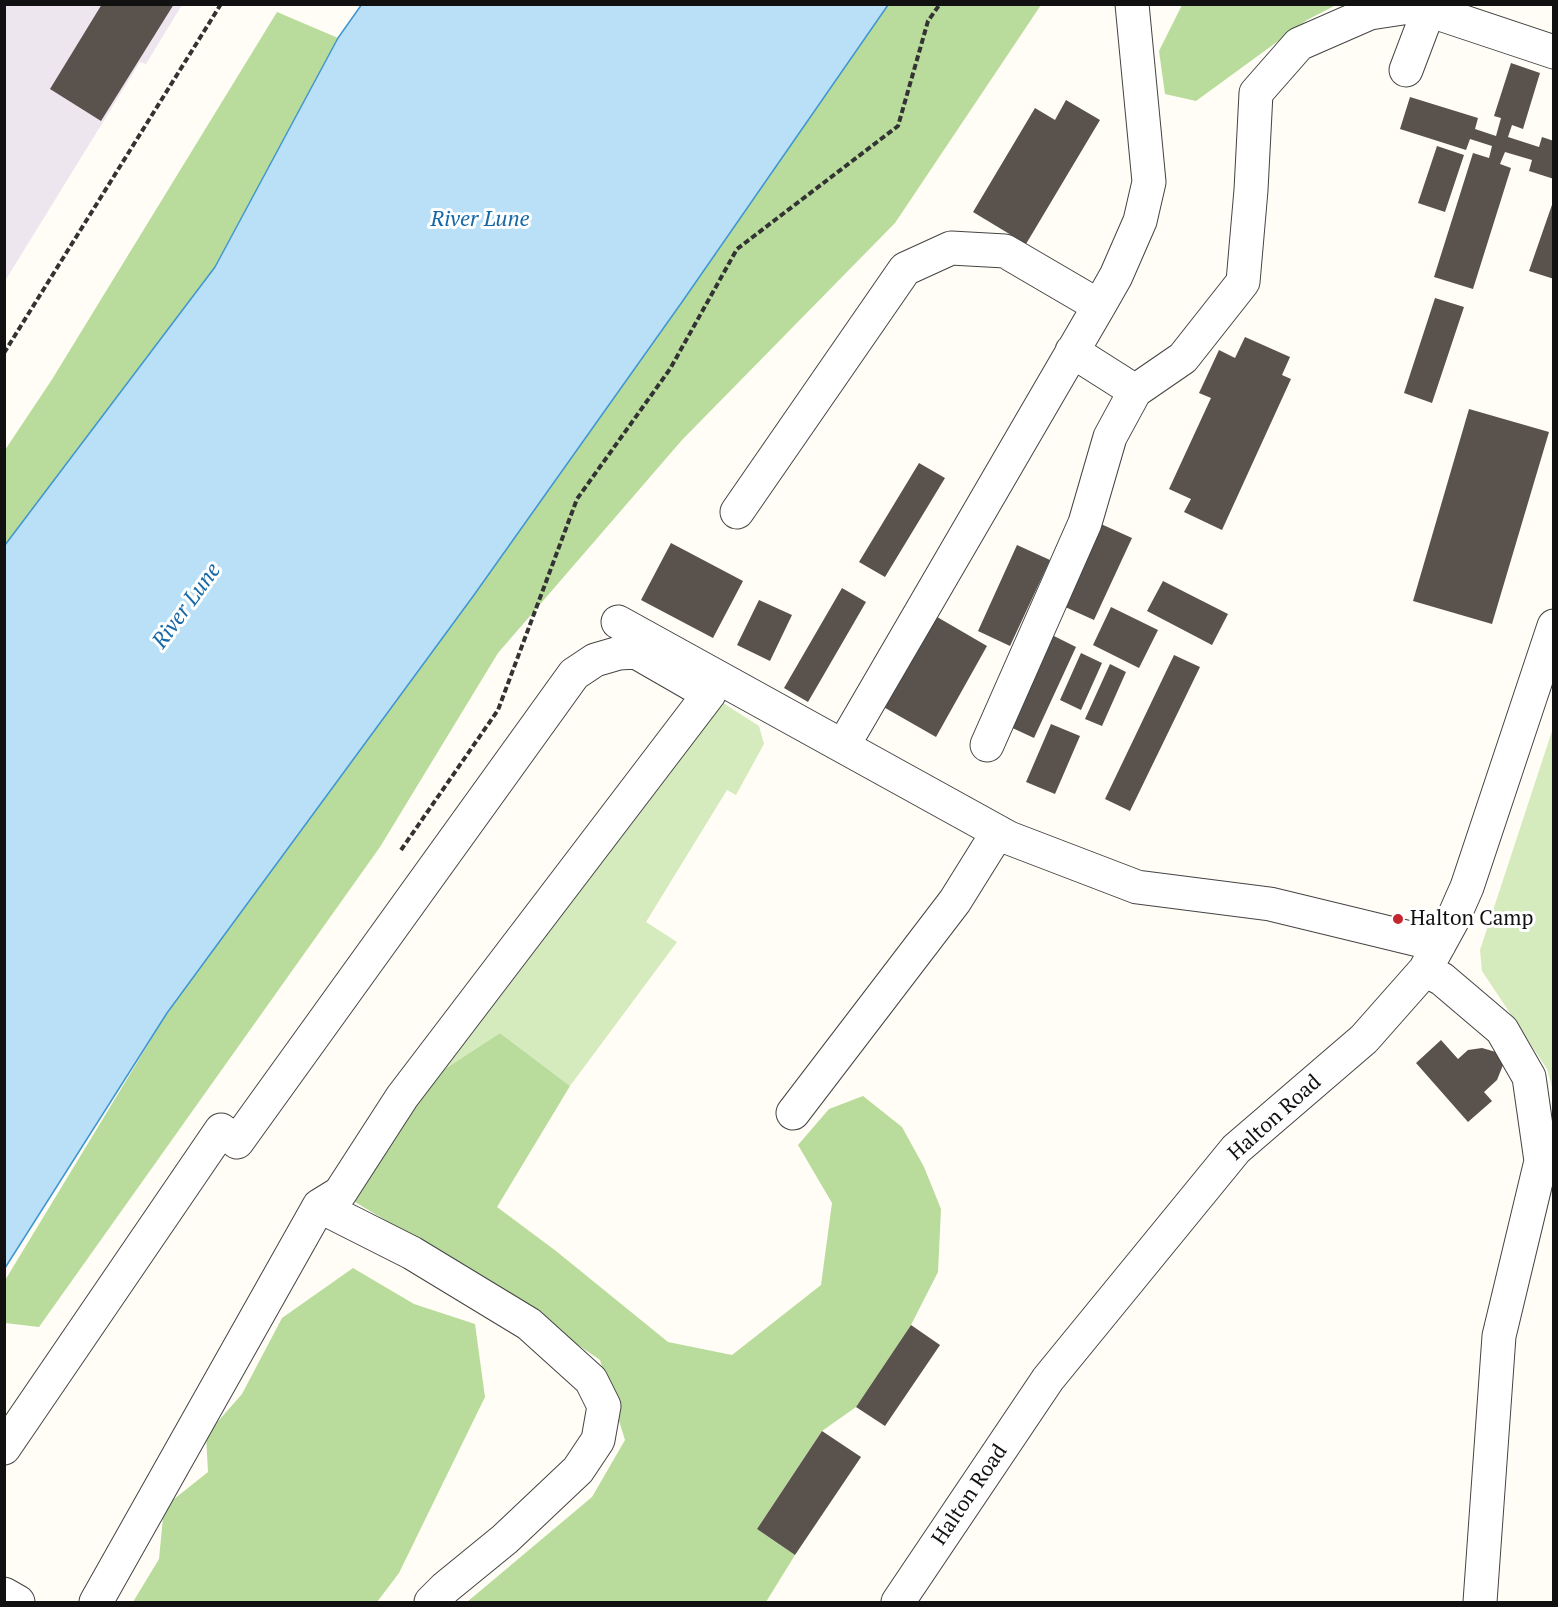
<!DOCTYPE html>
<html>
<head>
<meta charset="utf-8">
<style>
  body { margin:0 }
  #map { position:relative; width:1558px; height:1607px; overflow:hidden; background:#fffdf5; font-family:"PT Serif",serif }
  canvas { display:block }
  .frame { position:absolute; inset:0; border:6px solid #111; pointer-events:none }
</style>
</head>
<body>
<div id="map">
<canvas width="1558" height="1607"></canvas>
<div class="frame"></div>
</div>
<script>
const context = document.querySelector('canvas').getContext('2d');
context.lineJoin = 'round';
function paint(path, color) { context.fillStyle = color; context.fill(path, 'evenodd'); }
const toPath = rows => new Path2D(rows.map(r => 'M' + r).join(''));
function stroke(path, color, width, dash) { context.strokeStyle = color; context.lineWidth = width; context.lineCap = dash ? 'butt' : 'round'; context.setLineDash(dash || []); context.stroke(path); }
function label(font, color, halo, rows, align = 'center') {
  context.font = font + ' "PT Serif",serif'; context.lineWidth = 6; context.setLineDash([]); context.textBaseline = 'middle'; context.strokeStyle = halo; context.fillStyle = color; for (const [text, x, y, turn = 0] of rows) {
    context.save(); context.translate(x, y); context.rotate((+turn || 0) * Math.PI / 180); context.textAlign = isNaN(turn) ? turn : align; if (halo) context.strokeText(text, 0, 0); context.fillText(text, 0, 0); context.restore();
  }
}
paint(toPath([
  [5,5,182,5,146,64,140,62,5,281]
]), '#eee6ef');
paint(toPath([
  [709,694,759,726,764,744,736,795,727,790,646,922,677,942,570,1086,500,1033,402,1097],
  [1553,728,1553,1090,1547,1069,1482,971,1480,950]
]), '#d5ebbd');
paint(toPath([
  [888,5,1041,5,895,223,682,440,498,653,380,847,39,1327,5,1323,4,1282,167,1013,474,595,682,302],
  [1182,5,1336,5,1307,20,1196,101,1165,94,1159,51],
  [277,12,338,38,215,267,5,545,5,450,51,381],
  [500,1033,570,1086,497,1207,556,1251,668,1342,732,1355,821,1285,832,1203,798,1145,829,1109,863,1096,902,1127,924,1167,941,1209,938,1272,911,1325,856,1407,822,1431,757,1529,795,1555,766,1602,467,1602,592,1497,625,1440,600,1360,470,1271,340,1193,402,1097],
  [353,1268,414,1304,475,1324,485,1397,399,1573,377,1602,133,1602,159,1559,164,1507,208,1472,206,1435,242,1394,282,1318]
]), '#b9dc9c');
const water = toPath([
  [362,4,888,5,682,302,474,595,167,1013,5,1268,5,545,215,267,338,38,362,4]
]);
paint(water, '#b9e0f7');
stroke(water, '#3f96cf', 1.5);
paint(toPath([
  [102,4,174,4,101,121,50,89],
  [1511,63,1540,73,1523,129,1512,125,1508,137,1539,147,1542,137,1554,141,1554,179,1529,171,1532,160,1505,152,1500,164,1511,168,1473,289,1434,277,1473,153,1489,158,1492,146,1470,139,1466,150,1400,129,1410,97,1478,118,1475,129,1496,136,1501,118,1494,116],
  [1066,100,1100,120,1026,244,973,212,1035,108,1055,120],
  [1437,146,1464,155,1445,212,1418,203],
  [1554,199,1554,279,1529,271],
  [1435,298,1464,307,1432,403,1404,393],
  [1245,337,1290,357,1282,375,1291,379,1222,530,1184,512,1191,499,1169,489,1211,398,1199,393,1219,350,1235,358],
  [1469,409,1549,432,1492,624,1413,601],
  [919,463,945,478,885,577,859,562],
  [1101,524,1132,538,1094,620,1063,606],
  [671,543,743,581,713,638,641,600],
  [1017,545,1050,560,1010,646,978,631],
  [1163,581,1228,614,1212,645,1147,611],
  [842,588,866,602,808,702,784,688],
  [759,600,792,615,770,661,737,645],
  [1111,607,1158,630,1139,668,1093,645],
  [932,614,987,646,936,737,880,705],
  [1048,633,1076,647,1034,738,1006,725],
  [1081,653,1102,663,1081,710,1060,700],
  [1174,655,1200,667,1130,811,1105,799],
  [1110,664,1126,672,1102,726,1085,719],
  [1051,724,1080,736,1055,794,1026,782],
  [1441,1040,1458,1059,1468,1050,1482,1048,1496,1052,1503,1065,1497,1080,1484,1092,1492,1101,1468,1122,1416,1063],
  [911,1325,940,1345,885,1426,856,1407],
  [822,1431,861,1457,795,1555,757,1529]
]), '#5a524d');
const minor = toPath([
  [1406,70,1431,4],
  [1072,351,1135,391,1183,358,1243,282,1251,190,1256,93,1299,44,1370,13,1416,6,1554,52],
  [737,512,905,269,951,248,1005,251,1099,306],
  [618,622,1009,838,1137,887,1270,904,1439,945],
  [987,745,1085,523,1110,437,1135,391],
  [843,746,1099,306,1116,276,1140,221,1149,182,1132,4],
  [1425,970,1442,979,1502,1030,1529,1077,1541,1161,1499,1336,1480,1602],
  [793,1113,955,901,998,832],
  [319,1206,412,1253,529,1324,591,1380,604,1406,598,1440,578,1470,505,1539,445,1588,431,1602],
  [4,1448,221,1130,237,1142,574,674,595,660,619,653,636,652,709,694,402,1097,340,1193,319,1206,96,1602],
  [4,1594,18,1602],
  [898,1602,1048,1379,1236,1149,1364,1039,1425,970,1452,921,1467,887,1554,626]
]);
stroke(minor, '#444', 35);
stroke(toPath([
  [4,353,221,4],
  [401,850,498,710,577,499,670,369,737,249,898,126,928,21,940,4]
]), '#333', 4, [6, 3]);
stroke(minor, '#fff', 33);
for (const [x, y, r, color] of [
  [1398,919,6,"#c4262e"]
]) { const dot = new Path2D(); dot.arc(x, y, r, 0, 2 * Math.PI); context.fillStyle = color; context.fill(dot); stroke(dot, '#fff', 2); }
label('21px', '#111', '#fff', [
  ["Halton Camp",1410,919]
], 'left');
label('21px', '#111', '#fff', [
  ["Halton Road",1275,1118,-42],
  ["Halton Road",970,1495,-56]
]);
label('italic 22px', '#1768a6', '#fff', [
  ["River Lune",480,220],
  ["River Lune",187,606,-54]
]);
</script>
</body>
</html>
